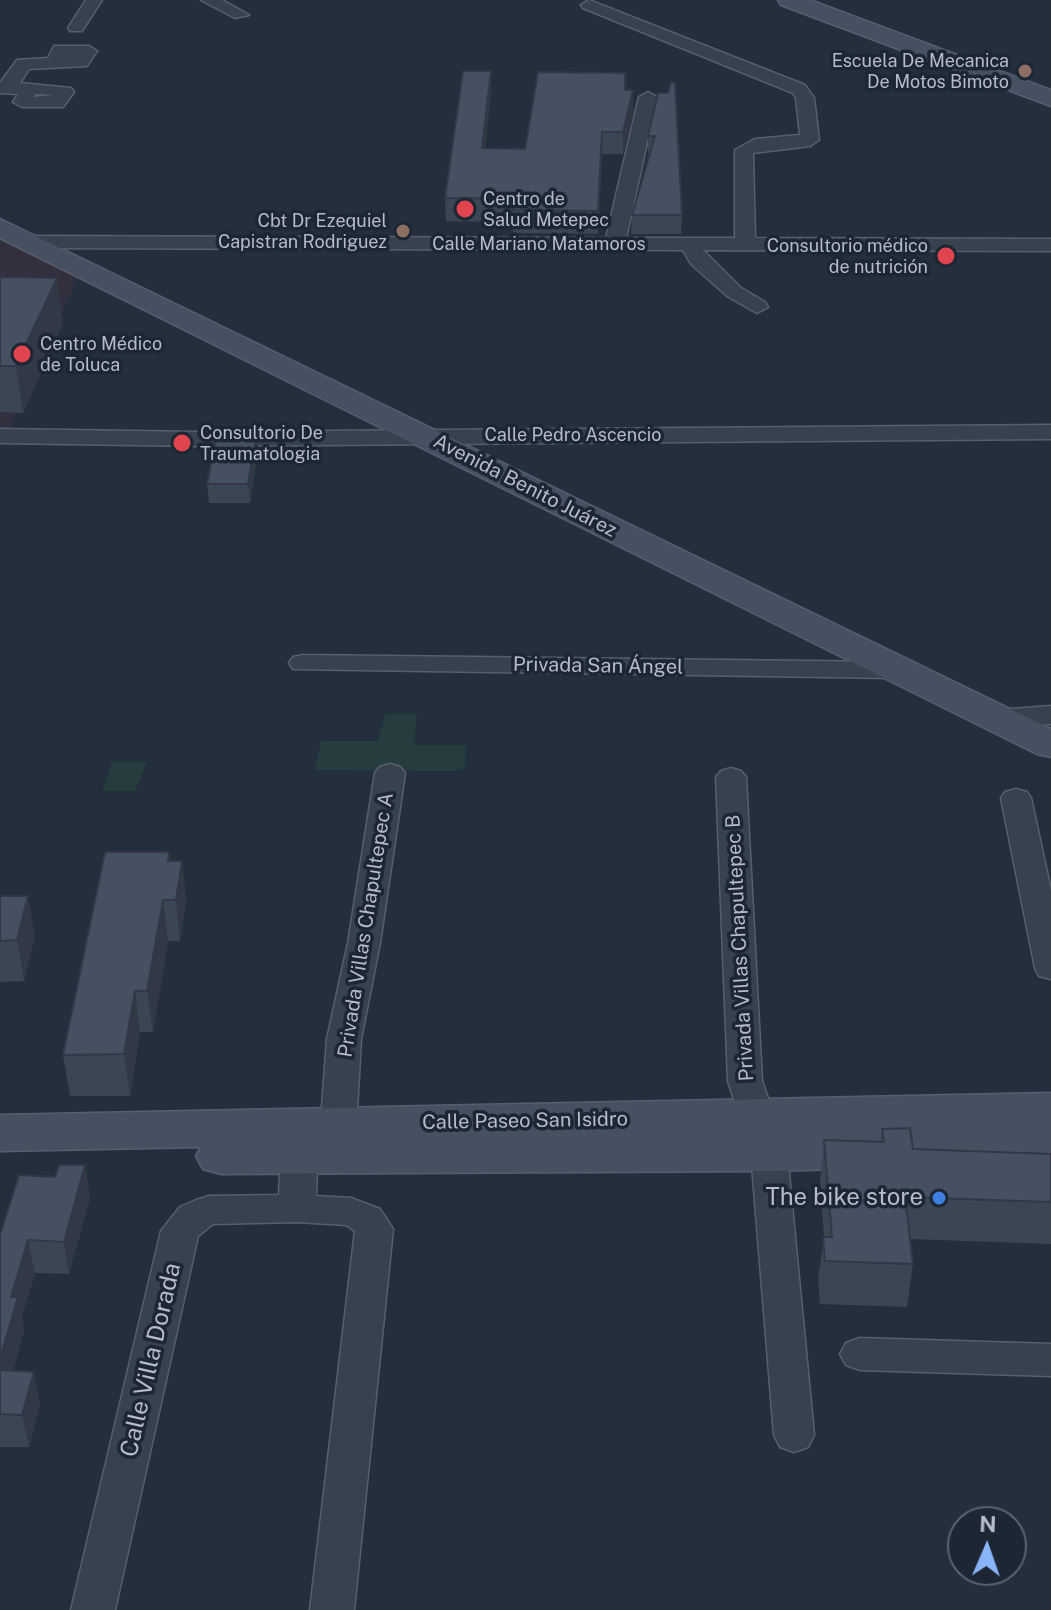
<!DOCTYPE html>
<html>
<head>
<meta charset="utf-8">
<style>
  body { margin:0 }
  #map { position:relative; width:1051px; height:1610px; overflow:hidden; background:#242f3e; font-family:"Public Sans",sans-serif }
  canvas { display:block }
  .north { position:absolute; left:947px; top:1506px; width:80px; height:80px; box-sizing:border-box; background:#1d2633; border:2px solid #59626f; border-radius:50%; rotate:2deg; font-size:22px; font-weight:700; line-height:32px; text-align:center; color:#b4bcc9 }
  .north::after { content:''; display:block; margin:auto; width:28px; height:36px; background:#8ab4f8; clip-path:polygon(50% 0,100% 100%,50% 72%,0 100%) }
</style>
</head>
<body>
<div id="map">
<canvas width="1051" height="1610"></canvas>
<div class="north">N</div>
</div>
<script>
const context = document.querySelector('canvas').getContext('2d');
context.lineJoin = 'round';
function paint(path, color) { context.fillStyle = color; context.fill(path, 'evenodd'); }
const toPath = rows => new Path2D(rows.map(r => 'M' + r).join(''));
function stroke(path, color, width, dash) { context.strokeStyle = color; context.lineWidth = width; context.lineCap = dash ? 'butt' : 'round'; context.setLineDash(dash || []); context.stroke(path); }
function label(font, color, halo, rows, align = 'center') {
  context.font = font + ' "Public Sans",sans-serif'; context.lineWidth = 7; context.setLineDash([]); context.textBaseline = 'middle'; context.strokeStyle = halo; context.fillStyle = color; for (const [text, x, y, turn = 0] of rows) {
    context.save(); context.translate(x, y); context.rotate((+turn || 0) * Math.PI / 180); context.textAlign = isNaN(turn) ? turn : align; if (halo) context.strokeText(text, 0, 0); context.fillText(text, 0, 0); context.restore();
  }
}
paint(toPath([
  [0,238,78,277,9,431,0,430]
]), '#32303f');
paint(toPath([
  [385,714,417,714,414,745,466,745,465,768,454,771,315,770,321,741,378,741],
  [112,762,147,762,135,791,103,791]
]), '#263c3f');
const street = toPath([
  [86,0,102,0,82,31,70,31,68,28,86,0],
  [201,0,222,0,249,15,235,18,201,0],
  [589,0,805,85,814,98,819,140,810,146,753,153,755,238,1051,239,1051,251,703,250,741,288,765,302,768,307,757,313,727,296,691,264,683,250,27,248,17,242,27,236,606,238,639,97,648,92,657,97,626,238,735,238,735,150,755,139,800,135,796,98,793,93,583,8,581,5,589,0],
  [54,46,89,46,97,51,87,66,29,69,20,83,71,88,74,92,63,107,22,107,13,102,18,94,0,93,0,83,17,60,48,58,54,46],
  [35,94,54,95,34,97,35,94],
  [1051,425,1051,439,200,446,0,443,0,429,200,432,1051,425],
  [303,655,893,662,903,664,907,670,903,676,893,678,293,669,289,663,293,657,303,655],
  [1051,706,1051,724,998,728,988,725,984,719,988,713,998,710,1051,706],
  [390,764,400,767,405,773,380,943,361,1039,355,1147,350,1156,337,1160,324,1156,319,1147,327,1039,348,943,375,773,380,767,390,764],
  [731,768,741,771,746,777,762,1081,787,1153,814,1435,808,1447,794,1452,780,1447,774,1435,751,1153,728,1081,716,777,721,771,731,768],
  [1016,789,1027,792,1031,798,1051,891,1051,979,1039,976,1035,968,1001,798,1005,792,1016,789],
  [300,1121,313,1125,318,1134,316,1196,351,1198,380,1209,393,1229,354,1610,310,1610,355,1231,346,1225,297,1222,213,1224,198,1236,115,1610,71,1610,161,1231,180,1207,196,1200,209,1196,279,1195,282,1134,287,1125,300,1121],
  [860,1338,1051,1344,1051,1376,860,1370,846,1365,840,1354,846,1343,860,1338]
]);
const secondary = toPath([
  [778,0,810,0,1051,90,1051,106,781,5,778,0],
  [0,219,1051,729,1051,757,1037,754,0,238,0,219],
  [1051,1093,1051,1163,769,1171,221,1174,203,1169,196,1156,201,1147,0,1151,0,1115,1051,1093]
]);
stroke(street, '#565f6c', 3);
stroke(secondary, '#565f6c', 3);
paint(street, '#38414e');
paint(secondary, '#465061');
paint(toPath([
  [491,71,491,92,485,148,525,149,625,90,633,111,623,154,602,154,598,234,513,233,513,222,446,221,445,198],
  [658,93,682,215,681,234,631,234,632,215,650,154,648,154,648,136],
  [0,277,63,323,23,413,0,412],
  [258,450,250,503,209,503,207,484],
  [169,852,170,861,182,861,186,901,180,941,168,941,153,1032,140,1032,130,1096,70,1096,63,1055],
  [0,896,35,936,24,981,0,982],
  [882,1129,913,1149,1051,1154,1051,1244,910,1239,913,1264,907,1307,820,1304,818,1279,824,1237,820,1182,824,1140,880,1142],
  [85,1165,90,1198,69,1274,35,1273,22,1317,24,1330,13,1371,40,1404,29,1447,0,1447,0,1235,55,1177]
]), '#3b4654');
paint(toPath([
  [491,71,491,92,483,170,482,148],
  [633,90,633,111,623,154,623,132],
  [57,278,63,323,23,413,16,366],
  [257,432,258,450,250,503,248,484],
  [182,861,186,901,180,941,176,900],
  [28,896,35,936,24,981,17,940],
  [163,900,168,941,153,1032,147,991],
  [135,991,140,1032,130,1096,124,1054],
  [85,1165,90,1198,69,1274,64,1242],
  [28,1240,35,1273,22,1317,24,1330,4,1403,0,1385,0,1359,11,1297],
  [34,1372,40,1404,29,1447,22,1415]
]), '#303945');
const building = toPath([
  [463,71,491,71,482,148,525,149,538,72,625,73,625,90,633,90,623,132,602,132,598,211,513,210,514,199,445,198,463,71],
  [671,82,675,83,682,215,632,215,655,136,648,136,658,93,668,93,671,82],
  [0,277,57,278,16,366,0,366,0,277],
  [217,432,257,432,248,484,207,484,217,432],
  [105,852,169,852,168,861,182,861,176,900,163,900,147,991,135,991,124,1054,63,1055,105,852],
  [0,896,28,896,17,940,0,941,0,896],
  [910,1128,913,1149,1051,1154,1051,1202,905,1197,913,1264,825,1261,823,1237,832,1237,824,1140,884,1142,882,1129,910,1128],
  [59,1165,85,1165,64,1242,28,1240,11,1297,18,1297,0,1359,0,1235,19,1175,55,1177,59,1165],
  [0,1370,34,1372,22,1415,0,1414,0,1370]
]);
paint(building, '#455162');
stroke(building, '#303945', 2);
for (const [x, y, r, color] of [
  [1025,71,8,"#8d6e63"],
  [465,209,10,"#e0444e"],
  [403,231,8,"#8d6e63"],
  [946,256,10,"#e0444e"],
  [22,354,10,"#e0444e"],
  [182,443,10,"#e0444e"],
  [939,1198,8,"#3f7fe0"]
]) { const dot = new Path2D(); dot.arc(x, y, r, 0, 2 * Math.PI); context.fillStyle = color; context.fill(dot); stroke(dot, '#1d2633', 3); }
label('18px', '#b4bcc9', '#1d2633', [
  ["Escuela De Mecanica",1009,61],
  ["De Motos Bimoto",1009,82],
  ["Centro de",483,199,"left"],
  ["Salud Metepec",483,220,"left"],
  ["Cbt Dr Ezequiel",387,221],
  ["Capistran Rodriguez",387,242],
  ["Consultorio médico",928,246],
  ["de nutrición",928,267],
  ["Centro Médico",40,344,"left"],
  ["de Toluca",40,365,"left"],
  ["Consultorio De",200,433,"left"],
  ["Traumatologia",200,454,"left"]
], 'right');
label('18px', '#b4bcc9', '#1d2633', [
  ["Calle Mariano Matamoros",539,244],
  ["Calle Pedro Ascencio",573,435]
]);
label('20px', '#b4bcc9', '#1d2633', [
  ["Avenida Benito Juárez",525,486,27],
  ["Privada San Ángel",598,666,1],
  ["Privada Villas Chapultepec A",366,925,-81],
  ["Privada Villas Chapultepec B",740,948,-93],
  ["Calle Paseo San Isidro",525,1121,-1]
]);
label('24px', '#b4bcc9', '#1d2633', [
  ["The bike store",923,1198]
], 'right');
label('24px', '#b4bcc9', '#1d2633', [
  ["Calle Villa Dorada",151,1360,-77]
]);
</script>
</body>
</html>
